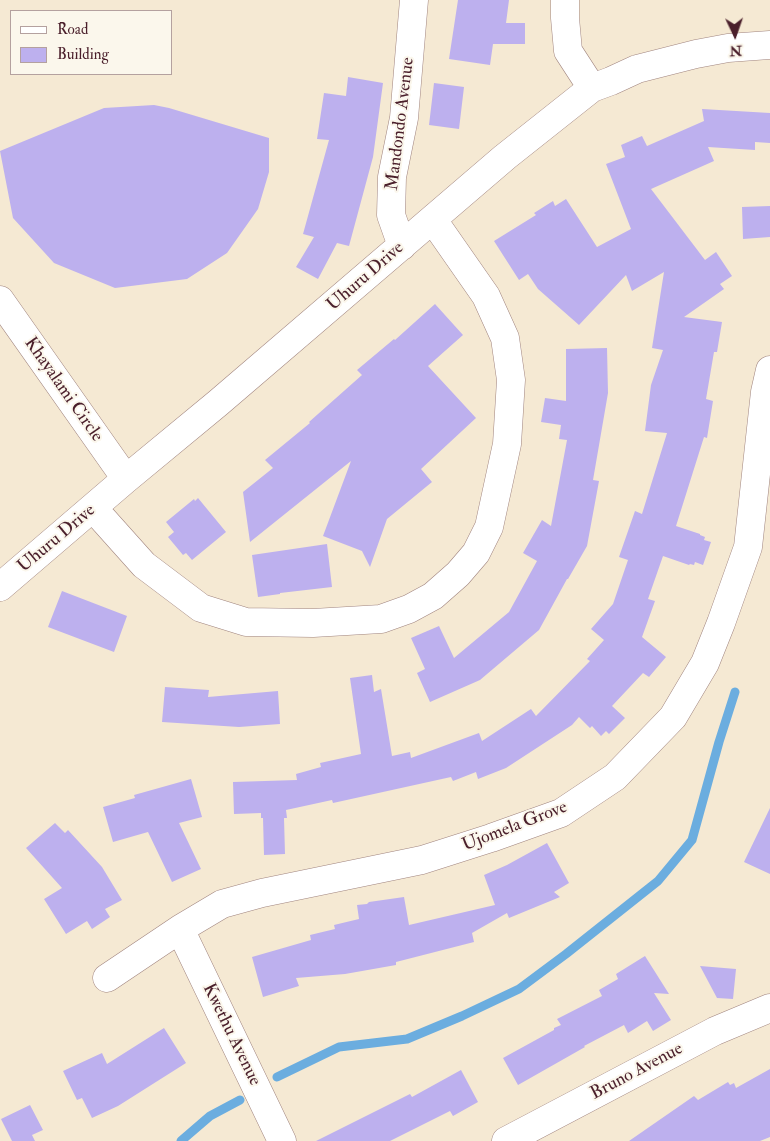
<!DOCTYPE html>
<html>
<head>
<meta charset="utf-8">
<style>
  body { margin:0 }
  #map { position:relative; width:770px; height:1141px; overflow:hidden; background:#f5e9d3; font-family:"IM FELL Double Pica",serif }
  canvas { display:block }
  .legend { position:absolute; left:10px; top:10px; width:162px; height:65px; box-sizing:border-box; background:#fbf7ec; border:1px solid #b4a19f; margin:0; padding:6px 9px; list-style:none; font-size:15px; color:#4a1f2b }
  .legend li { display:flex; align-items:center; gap:10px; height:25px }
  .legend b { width:25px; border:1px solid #b4a19f }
  .north { position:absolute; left:710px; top:10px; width:50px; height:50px; -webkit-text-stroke:4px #fbf7ec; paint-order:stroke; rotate:177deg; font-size:14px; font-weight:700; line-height:20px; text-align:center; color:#4a1f2b }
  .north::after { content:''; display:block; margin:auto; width:18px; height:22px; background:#4a1f2b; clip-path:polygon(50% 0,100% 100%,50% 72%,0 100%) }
</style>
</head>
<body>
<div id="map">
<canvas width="770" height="1141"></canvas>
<ul class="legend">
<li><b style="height:6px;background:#fff"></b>Road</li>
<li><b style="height:14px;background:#bdb0ee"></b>Building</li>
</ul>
<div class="north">N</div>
</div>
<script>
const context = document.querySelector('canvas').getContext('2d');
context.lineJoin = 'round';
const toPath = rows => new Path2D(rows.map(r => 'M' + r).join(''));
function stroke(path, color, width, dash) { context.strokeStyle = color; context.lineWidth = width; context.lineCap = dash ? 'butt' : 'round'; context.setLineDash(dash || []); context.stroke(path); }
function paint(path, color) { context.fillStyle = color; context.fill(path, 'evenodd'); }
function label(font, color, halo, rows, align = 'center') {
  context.font = font + ' "IM FELL Double Pica",serif'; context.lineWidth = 4; context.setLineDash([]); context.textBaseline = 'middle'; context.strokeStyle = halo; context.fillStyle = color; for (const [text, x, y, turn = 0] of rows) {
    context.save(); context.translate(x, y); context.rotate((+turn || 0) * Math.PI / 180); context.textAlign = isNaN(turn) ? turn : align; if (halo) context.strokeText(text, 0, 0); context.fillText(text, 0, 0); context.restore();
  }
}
stroke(toPath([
  [277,1077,339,1047,407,1039,462,1016,519,989,566,954,658,881,692,840,719,742,735,692],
  [181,1141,210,1116,240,1100]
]), '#6baddf', 9);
paint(toPath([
  [458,0,509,0,506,23,525,23,525,44,493,44,490,65,449,59],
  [348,77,383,83,373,157,349,246,337,243,318,279,296,267,314,237,303,234,329,140,317,139,324,93,346,96],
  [434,83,464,87,459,129,429,125],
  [154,105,169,108,269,138,269,172,258,209,227,253,187,279,115,288,54,263,13,218,0,151,104,108],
  [702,109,770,113,770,143,755,142,755,150,708,147,714,161,651,189,705,260,716,252,732,276,720,284,724,289,684,317,722,322,717,352,714,352,706,399,713,401,707,438,704,437,676,526,700,534,700,535,705,537,704,540,711,542,703,565,695,562,694,565,690,564,689,565,663,556,648,599,655,601,642,637,666,657,649,677,643,673,612,706,625,718,609,734,606,731,601,736,592,726,590,728,579,717,572,725,506,768,478,779,476,772,453,781,451,777,333,803,332,800,286,810,287,818,284,818,285,854,264,855,263,818,261,818,261,813,234,814,233,782,297,780,296,774,321,767,320,763,361,754,350,678,372,675,374,692,381,689,392,756,410,752,411,758,479,733,482,741,531,709,536,716,590,661,587,659,604,640,591,629,613,604,628,560,619,557,635,511,642,514,667,433,645,431,651,385,663,350,652,348,664,272,632,291,626,275,579,325,538,289,528,274,519,280,494,241,536,215,534,213,553,201,555,206,566,199,597,247,631,229,606,164,625,157,621,145,642,136,647,146,704,121],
  [770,206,770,237,743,239,742,207],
  [435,304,463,335,428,366,476,418,421,469,432,482,387,519,370,567,362,551,323,536,351,461,250,542,243,492,273,468,265,460,310,423,309,422,362,375,357,370,394,339,395,340],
  [607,348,608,393,593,480,599,481,587,546,568,579,567,579,539,630,480,680,430,702,417,673,425,669,411,638,439,626,454,658,509,612,537,561,523,553,542,520,551,526,567,440,559,439,561,425,541,422,545,398,566,401,566,349],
  [198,498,226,532,192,560,186,553,183,555,168,537,174,532,166,522,194,499,195,501],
  [327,544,332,587,280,593,280,594,258,597,252,555],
  [62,591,127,616,114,652,48,627],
  [165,687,209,690,208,697,278,691,280,724,239,727,162,722],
  [191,779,202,817,179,823,201,869,172,882,148,832,113,842,103,807,135,798,134,795],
  [770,808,770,874,744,862],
  [55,823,65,833,68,830,102,867,122,900,105,909,110,917,92,929,87,921,66,934,44,899,62,888,26,848],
  [547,843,569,883,554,892,560,897,509,918,507,913,472,933,474,942,396,962,396,965,345,974,296,978,299,986,263,997,252,957,311,940,310,935,335,929,334,925,359,919,357,905,367,904,369,902,404,897,409,925,495,905,484,875,507,865],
  [645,956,669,994,654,993,671,1020,653,1031,647,1021,628,1033,624,1025,584,1046,585,1047,518,1085,503,1058,554,1030,554,1028,561,1025,557,1019,602,996,599,990,618,979,616,974],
  [700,966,736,969,733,999,717,998],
  [164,1028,186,1063,118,1106,92,1118,82,1098,77,1100,63,1071,102,1053,107,1064],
  [770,1069,770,1137,760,1141,629,1141,694,1096,698,1100,728,1082,730,1085,734,1083,736,1088],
  [461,1070,478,1102,453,1116,450,1111,390,1141,316,1141,410,1094,412,1097],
  [30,1105,43,1130,32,1135,35,1141,12,1141,1,1119]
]), '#bdb0ee');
const minor = toPath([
  [565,0,565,18,568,51,592,88],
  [402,246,391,215,392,177,404,118,414,0],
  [0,300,126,479],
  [93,508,144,565,201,608,246,622,313,623,381,619,409,609,433,596,458,574,476,553,489,527,507,444,511,380,505,338,486,296,433,220],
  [0,587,126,479,218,403,505,157,592,88,611,81,637,69,696,54,728,48,770,45],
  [180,929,282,1141],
  [107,978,180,929,222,904,262,893,422,860,491,838,561,813,615,777,673,717,705,663,721,623,748,547,765,392,770,370],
  [506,1141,715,1031,770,1008]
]);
stroke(minor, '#a0847f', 29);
stroke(minor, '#fff', 28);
label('18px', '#4a1f2b', '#fbf7ec', [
  ["Mandondo Avenue",401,124,-83],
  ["Uhuru Drive",366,277,-41],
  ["Khayalami Circle",63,390,55],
  ["Uhuru Drive",57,539,-40],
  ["Ujomela Grove",515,827,-21],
  ["Kwethu Avenue",231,1035,64],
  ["Bruno Avenue",637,1072,-28]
]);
</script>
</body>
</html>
